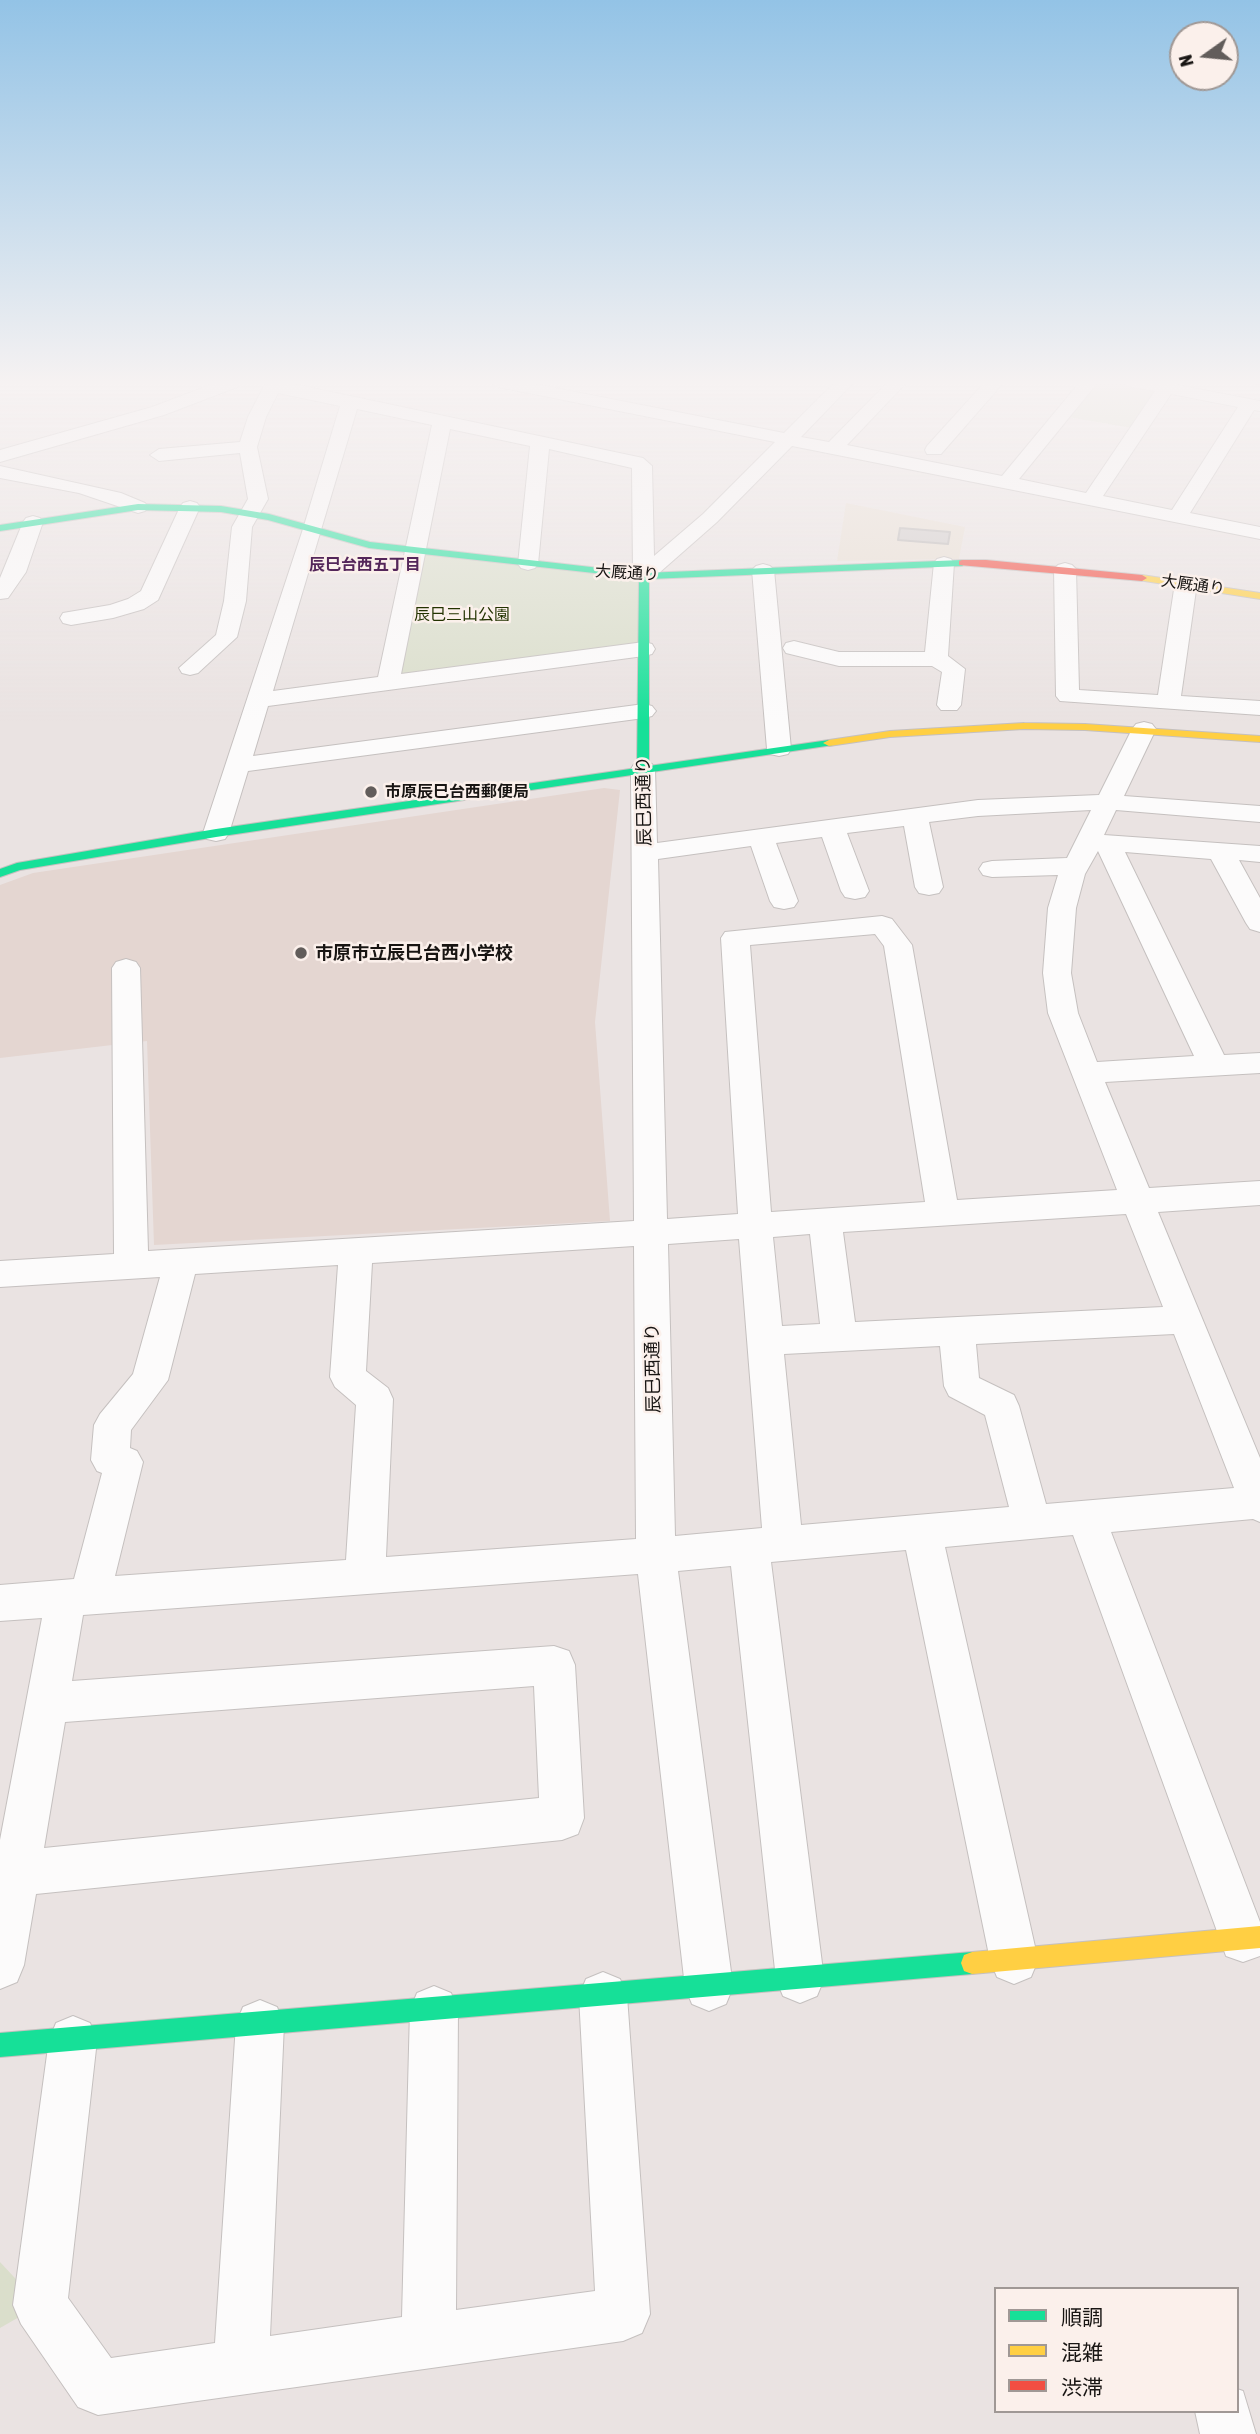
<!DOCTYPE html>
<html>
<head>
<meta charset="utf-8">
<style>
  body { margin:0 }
  #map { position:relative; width:1260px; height:2434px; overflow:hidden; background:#eae3e2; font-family:"Asap Condensed","Noto Sans JP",sans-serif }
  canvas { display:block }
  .legend { position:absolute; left:994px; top:2287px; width:245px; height:126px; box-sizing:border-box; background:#fbf0eb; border:2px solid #a09895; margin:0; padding:9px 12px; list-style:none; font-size:21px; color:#181513 }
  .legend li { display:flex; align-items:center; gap:14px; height:35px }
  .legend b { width:35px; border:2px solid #a09895 }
  .north { position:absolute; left:1169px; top:21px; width:70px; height:70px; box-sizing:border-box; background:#fbf0eb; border:2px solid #a09895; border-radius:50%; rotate:255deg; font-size:19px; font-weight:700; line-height:28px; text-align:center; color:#181513 }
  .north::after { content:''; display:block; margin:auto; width:24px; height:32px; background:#625d5b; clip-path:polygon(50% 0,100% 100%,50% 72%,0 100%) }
</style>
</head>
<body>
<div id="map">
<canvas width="1260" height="2434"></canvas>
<ul class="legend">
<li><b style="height:9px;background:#16e098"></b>順調</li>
<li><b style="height:9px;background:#ffcf43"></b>混雑</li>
<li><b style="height:9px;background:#f24e42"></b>渋滞</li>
</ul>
<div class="north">N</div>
</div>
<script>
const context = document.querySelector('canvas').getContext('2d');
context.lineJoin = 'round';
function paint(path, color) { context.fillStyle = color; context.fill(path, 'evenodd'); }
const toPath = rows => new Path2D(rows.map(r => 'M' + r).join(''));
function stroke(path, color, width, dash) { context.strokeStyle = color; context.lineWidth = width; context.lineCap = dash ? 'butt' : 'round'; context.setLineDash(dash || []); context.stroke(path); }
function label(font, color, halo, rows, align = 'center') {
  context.font = font + ' "Asap Condensed","Noto Sans JP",sans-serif'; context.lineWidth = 5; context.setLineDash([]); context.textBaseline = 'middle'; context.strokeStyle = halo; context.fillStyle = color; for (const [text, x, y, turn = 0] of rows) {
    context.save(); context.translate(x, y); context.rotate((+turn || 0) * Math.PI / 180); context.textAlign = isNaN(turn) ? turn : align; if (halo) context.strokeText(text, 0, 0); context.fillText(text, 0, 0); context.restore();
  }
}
paint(toPath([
  [846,503,965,527,959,559,837,561]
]), '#e8ded3');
paint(toPath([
  [604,788,620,790,595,1022,610,1221,154,1245,147,1041,0,1058,0,885,33,873]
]), '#e4d6d1');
paint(toPath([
  [1089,382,1134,382,1166,388,1138,429,1061,416],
  [415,551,644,576,644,649,388,683],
  [0,2262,40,2305,0,2328]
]), '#dadecb');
const building = toPath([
  [900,528,950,532,948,544,898,540,900,528]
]);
paint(building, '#d0cbca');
stroke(building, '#bcb8b7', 2);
const street = toPath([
  [218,382,243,382,240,386,164,415,0,462,0,450,152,407,218,382],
  [266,382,284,382,643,458,652,466,654,556,703,514,775,442,498,387,489,382,525,382,784,433,835,382,854,382,801,437,829,442,888,382,907,382,847,445,1002,476,1080,382,1098,382,1019,479,1086,493,1155,391,1128,386,1125,382,1179,382,1177,385,1260,401,1260,411,1254,410,1190,513,1260,527,1260,539,792,446,717,522,651,580,644,582,637,580,633,576,632,468,549,449,538,564,535,568,528,570,521,568,518,564,530,446,450,429,401,674,644,642,652,644,655,649,652,654,644,656,268,706,253,756,644,704,652,706,656,711,652,716,644,718,248,771,229,833,225,839,216,841,207,839,203,833,303,529,340,406,278,393,266,417,257,447,268,499,252,527,246,601,237,637,198,673,190,675,182,673,179,668,216,635,224,601,232,527,248,499,240,453,159,461,150,455,159,449,240,442,248,417,266,382],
  [1171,394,1238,407,1172,510,1103,496,1171,394],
  [357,409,432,425,378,677,273,691,357,409],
  [985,382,1004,382,941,454,927,454,925,450,927,446,985,382],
  [0,466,121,493,145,503,148,507,145,511,138,513,79,493,0,478,0,466],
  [190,501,197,503,200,507,158,600,144,609,113,618,71,625,63,623,60,618,63,613,110,605,128,599,141,591,180,507,183,503,190,501],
  [33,516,40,518,43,522,26,572,8,598,0,599,0,578,23,522,26,518,33,516],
  [944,557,951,559,954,563,948,656,965,669,961,705,957,710,941,710,937,705,942,672,932,666,839,666,786,653,783,648,786,643,794,641,839,652,925,652,934,563,937,559,944,557],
  [1065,563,1072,565,1076,569,1079,690,1158,695,1175,583,1178,578,1186,577,1194,578,1197,583,1181,696,1260,701,1260,715,1060,701,1056,696,1054,569,1058,565,1065,563],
  [763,564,770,566,774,570,791,749,788,754,779,756,770,754,767,749,752,570,756,566,763,564],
  [1144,722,1152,724,1156,729,1124,796,1260,806,1260,822,1116,810,1104,835,1260,846,1260,862,1239,860,1260,898,1260,932,1250,929,1246,923,1211,859,1125,852,1224,1055,1260,1053,1260,1073,1105,1082,1149,1188,1260,1181,1260,1205,1158,1212,1260,1458,1260,1522,1253,1519,1111,1532,1260,1922,1260,1956,1243,1962,1226,1956,1073,1535,945,1547,1038,1960,1031,1977,1014,1984,997,1977,990,1960,906,1550,771,1562,824,1979,817,1996,800,2003,783,1996,776,1979,731,1566,678,1571,733,1987,726,2004,709,2011,692,2004,685,1987,638,1574,83,1615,72,1681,554,1646,569,1651,575,1665,584,1818,578,1834,562,1840,36,1894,24,1965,17,1982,0,1989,0,1840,42,1618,0,1621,0,1585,74,1579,102,1473,97,1471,91,1460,94,1425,100,1414,133,1374,160,1277,0,1287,0,1261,114,1254,112,968,116,962,126,959,136,962,140,968,148,1251,634,1221,631,769,634,764,643,762,652,764,655,769,657,843,978,800,1099,795,1132,729,1136,724,1144,722],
  [1091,810,1067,858,992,861,983,863,979,869,983,875,992,877,1058,875,1048,908,1043,973,1048,1013,1117,1190,957,1200,912,945,892,919,882,916,725,932,721,938,738,1214,667,1219,658,859,751,846,770,901,774,907,784,909,794,907,798,901,776,843,822,837,841,891,845,897,855,899,865,897,869,891,847,833,904,826,915,887,919,893,929,895,939,893,943,887,929,822,978,816,1091,810],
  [1098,851,1194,1056,1097,1062,1078,1013,1071,973,1076,908,1085,874,1098,851],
  [875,934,884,946,925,1202,771,1212,750,945,875,934],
  [1126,1214,1163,1307,855,1322,843,1232,1126,1214],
  [810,1234,820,1324,782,1326,773,1237,810,1234],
  [739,1239,762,1528,675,1536,668,1244,739,1239],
  [634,1246,636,1539,386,1557,393,1399,388,1388,366,1371,372,1263,634,1246],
  [338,1265,330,1377,335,1387,356,1405,346,1560,115,1576,143,1462,137,1451,130,1448,131,1430,168,1380,195,1274,338,1265],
  [1174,1334,1234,1488,1046,1504,1019,1406,1014,1395,979,1378,976,1344,1174,1334],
  [940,1346,944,1386,949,1396,985,1415,1009,1507,801,1525,784,1354,940,1346],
  [534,1686,539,1798,44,1848,65,1722,534,1686],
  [603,1972,620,1979,627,1996,650,2314,642,2333,623,2341,98,2415,78,2407,21,2324,13,2305,49,2040,56,2023,73,2016,90,2023,97,2040,68,2298,111,2358,215,2343,236,2024,243,2007,260,2000,277,2007,284,2024,270,2336,402,2317,410,2010,417,1993,434,1986,451,1993,458,2010,456,2310,595,2291,579,1996,586,1979,603,1972],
  [1237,2389,1243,2391,1256,2434,1200,2434,1195,2411,1237,2411,1237,2389]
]);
const fast = toPath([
  [138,504,221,506,269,514,370,542,644,573,962,560,967,563,962,566,649,579,649,766,829,740,833,741,833,745,216,837,20,870,0,877,0,869,17,863,216,829,637,768,639,578,369,548,268,520,221,512,138,510,0,531,0,525,138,504],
  [972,1952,980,1955,983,1963,980,1971,972,1974,0,2057,0,2033,972,1952]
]);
const slow = toPath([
  [1142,575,1260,593,1260,599,1138,580,1137,578,1142,575],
  [1024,723,1085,724,1260,736,1260,742,1085,730,1024,729,890,737,829,746,823,743,829,740,890,731,1024,723],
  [1260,1926,1260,1948,972,1974,964,1971,961,1963,964,1955,972,1952,1260,1926]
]);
const jam = toPath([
  [1253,382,1260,382,1260,385,1254,384,1253,382],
  [962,560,986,560,1142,575,1147,578,1142,581,959,565,959,561,962,560]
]);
stroke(street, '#c5c0bf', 2);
stroke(fast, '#c5c0bf', 2);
stroke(slow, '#c5c0bf', 2);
stroke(jam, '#c5c0bf', 2);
paint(street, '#fcfbfb');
paint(fast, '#16e098');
paint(slow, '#ffcf43');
paint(jam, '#f24e42');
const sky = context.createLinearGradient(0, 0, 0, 723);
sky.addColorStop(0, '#93c3e6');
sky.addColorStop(0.53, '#f6f2f2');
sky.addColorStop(1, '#f6f2f200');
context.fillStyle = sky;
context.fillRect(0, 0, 1260, 723);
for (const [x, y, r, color] of [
  [371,792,7,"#625d5b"],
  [301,953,7,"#625d5b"]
]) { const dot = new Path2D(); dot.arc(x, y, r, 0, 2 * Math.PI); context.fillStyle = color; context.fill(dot); stroke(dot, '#fbf0eb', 2.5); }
label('bold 16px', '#54265a', '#fbf0eb', [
  ["辰巳台西五丁目",365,565]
]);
label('16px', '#181513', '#fbf0eb', [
  ["大厩通り",627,573,3],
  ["大厩通り",1193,585,8]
]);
label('16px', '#233300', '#fbf0eb', [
  ["辰巳三山公園",462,615]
]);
label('bold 16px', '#181513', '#fbf0eb', [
  ["市原辰巳台西郵便局",385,792]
], 'left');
label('18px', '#181513', '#fbf0eb', [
  ["辰巳西通り",644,801,-91],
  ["辰巳西通り",653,1368,-91]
]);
label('bold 18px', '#181513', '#fbf0eb', [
  ["市原市立辰巳台西小学校",315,953]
], 'left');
</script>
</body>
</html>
